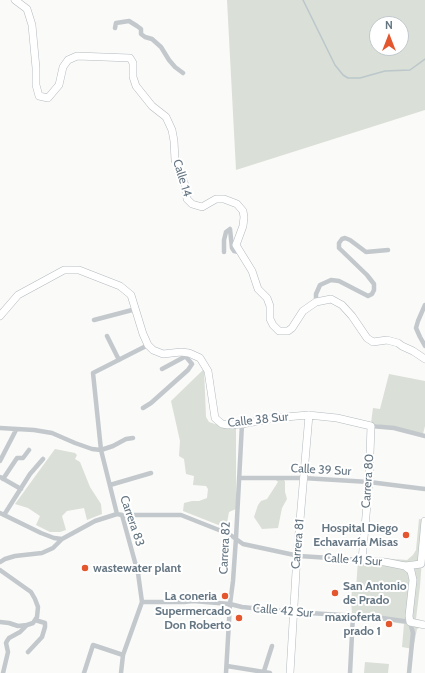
<!DOCTYPE html>
<html>
<head>
<meta charset="utf-8">
<style>
  body { margin:0 }
  #map { position:relative; width:425px; height:673px; overflow:hidden; background:#fafaf8; font-family:Cabin,sans-serif }
  canvas { display:block }
  .north { position:absolute; left:369px; top:16px; width:40px; height:40px; box-sizing:border-box; background:#fff; border:1px solid #c1c8cd; border-radius:50%; rotate:0deg; font-size:11px; font-weight:700; line-height:16px; text-align:center; color:#657683 }
  .north::after { content:''; display:block; margin:auto; width:14px; height:18px; background:#e4572e; clip-path:polygon(50% 0,100% 100%,50% 72%,0 100%) }
</style>
</head>
<body>
<div id="map">
<canvas width="425" height="673"></canvas>
<div class="north">N</div>
</div>
<script>
const context = document.querySelector('canvas').getContext('2d');
context.lineJoin = 'round';
function paint(path, color) { context.fillStyle = color; context.fill(path, 'evenodd'); }
const toPath = rows => new Path2D(rows.map(r => 'M' + r).join(''));
function stroke(path, color, width, dash) { context.strokeStyle = color; context.lineWidth = width; context.lineCap = dash ? 'butt' : 'round'; context.setLineDash(dash || []); context.stroke(path); }
function label(font, color, halo, rows, align = 'center') {
  context.font = font + ' Cabin,sans-serif'; context.lineWidth = 4; context.setLineDash([]); context.textBaseline = 'middle'; context.strokeStyle = halo; context.fillStyle = color; for (const [text, x, y, turn = 0] of rows) {
    context.save(); context.translate(x, y); context.rotate((+turn || 0) * Math.PI / 180); context.textAlign = isNaN(turn) ? turn : align; if (halo) context.strokeText(text, 0, 0); context.fillText(text, 0, 0); context.restore();
  }
}
paint(toPath([
  [227,0,425,0,425,110,236,170],
  [377,24,401,24,401,48,377,48],
  [204,369,206,417,209,422,215,424,223,426,236,426,236,509,229,512,226,528,183,511,184,503,192,501,199,501,207,498,208,489,206,486,193,485,194,476,186,474,184,459,179,456,180,441,171,401],
  [389,374,425,381,425,426,423,434,371,423,373,408,380,409],
  [55,449,75,453,77,455,75,459,80,462,90,487,101,504,102,514,87,520,84,508,67,511,62,516,66,530,60,532,50,532,36,525,40,516,28,508,15,504],
  [281,478,285,481,285,492,287,499,282,508,278,528,262,529,254,517,258,505,261,501,267,499,278,482,275,479],
  [419,519,425,520,420,586,416,619,421,620,421,627,417,629,413,649,402,647,404,624,356,617,352,613,351,601,352,590,356,589,358,560,366,557,407,560,413,555,416,550],
  [365,662,389,664,388,673,364,673]
]), '#dadfd7');
stroke(toPath([
  [303,0,335,65,343,75,348,78,360,78,385,71,410,70,425,59]
]), '#bbc7cb', 1.5);
const secondary = toPath([
  [15,0,27,9,32,25,36,68,36,85,39,96,48,98,59,85,63,67,68,60,77,56,130,58,133,63,133,77,136,86,152,106,166,117,172,130,174,141,175,160,185,185,187,199,192,204,202,207,216,199,224,199,237,204,243,211,244,217,243,226,236,245,252,271,258,289,267,298,270,306,270,319,273,325,279,331,288,331,292,328,303,311,316,302,331,299,342,305,352,316,367,338,373,342,387,340,398,343,402,346,413,351,425,359],
  [0,316,18,295,64,270,79,270,120,286,131,295,143,334,148,345,153,350,163,354,181,352,189,353,200,358,208,371,215,418,222,424,228,425,242,424,275,418,308,415,337,418,371,426,369,482,362,560,385,562,405,566,421,564,425,521],
  [405,566,411,571,413,580,409,616,410,622,425,625],
  [290,673,297,555,309,415]
]);
stroke(secondary, '#b3babf', 8);
stroke(toPath([
  [115,28,116,23,129,21,137,26,141,29,141,34,145,37,152,39,161,47,169,60,175,67,183,73],
  [224,252,224,240,226,232,230,229,232,248,234,251,239,252],
  [316,302,316,294,320,285,331,280,339,281,368,296,372,294,374,290,374,284,367,275,339,248,339,243,342,239,345,238,350,240,366,252,388,250],
  [425,305,418,321,416,328,420,337,425,346],
  [94,320,136,309],
  [107,336,119,360],
  [162,369,188,355],
  [143,408,151,403,188,370,192,364,187,358,189,353],
  [371,426,394,428,425,436],
  [0,428,34,430,52,433,75,443,92,449,101,450,113,446,126,439,133,438],
  [0,461,16,430],
  [0,477,21,489],
  [239,478,303,478,369,482,425,489],
  [3,479,17,458,23,458,29,450],
  [110,485,151,473],
  [0,513,41,533,54,538,62,539,95,521,117,514],
  [4,515,30,474,43,459],
  [122,515,181,515,229,534,243,544,299,556,362,560],
  [0,562,5,559,15,556,42,553,53,548,62,539],
  [0,570,31,592,35,599,38,607,37,617,33,623,27,625,20,632,9,638,7,641,6,643,8,652,3,673],
  [142,602,184,602,193,601,230,604,242,607,293,612,375,617,410,622,413,633,409,673],
  [0,622,9,623,18,626,27,625],
  [28,652,42,637,45,627,45,623,35,620],
  [227,666,270,673],
  [264,671,272,646],
  [84,673,93,645,123,655],
  [121,673,123,655,142,602,138,573,122,515,117,514,101,450,93,373,148,345],
  [226,673,230,604,233,581,236,538,242,424],
  [350,673,353,615]
]), '#c3c8cc', 4.5);
stroke(secondary, '#fff', 7);
for (const [x, y, r, color] of [
  [406,535,4,"#e4572e"],
  [85,568,4,"#e4572e"],
  [335,593,4,"#e4572e"],
  [225,596,4,"#e4572e"],
  [239,618,4,"#e4572e"],
  [389,624,4,"#e4572e"]
]) { const dot = new Path2D(); dot.arc(x, y, r, 0, 2 * Math.PI); context.fillStyle = color; context.fill(dot); stroke(dot, '#fff', 1.5); }
label('12px', '#657683', '#fff', [
  ["Calle 14",182,178,73],
  ["Calle 38 Sur",258,420,-6],
  ["Calle 39 Sur",321,470,3],
  ["Carrera 80",368,481,-86],
  ["Carrera 83",132,521,71],
  ["Carrera 81",298,544,-85],
  ["Carrera 82",225,548,-87],
  ["Calle 41 Sur",353,560,4],
  ["Calle 42 Sur",283,611,5]
]);
label('bold 12px', '#657683', '#fff', [
  ["Hospital Diego",398,528],
  ["Echavarría Misas",398,542],
  ["wastewater plant",93,568,"left"],
  ["San Antonio",343,586,"left"],
  ["de Prado",343,600,"left"],
  ["La coneria",217,596],
  ["Supermercado",231,611],
  ["Don Roberto",231,625],
  ["maxioferta",381,617],
  ["prado 1",381,631]
], 'right');
</script>
</body>
</html>
